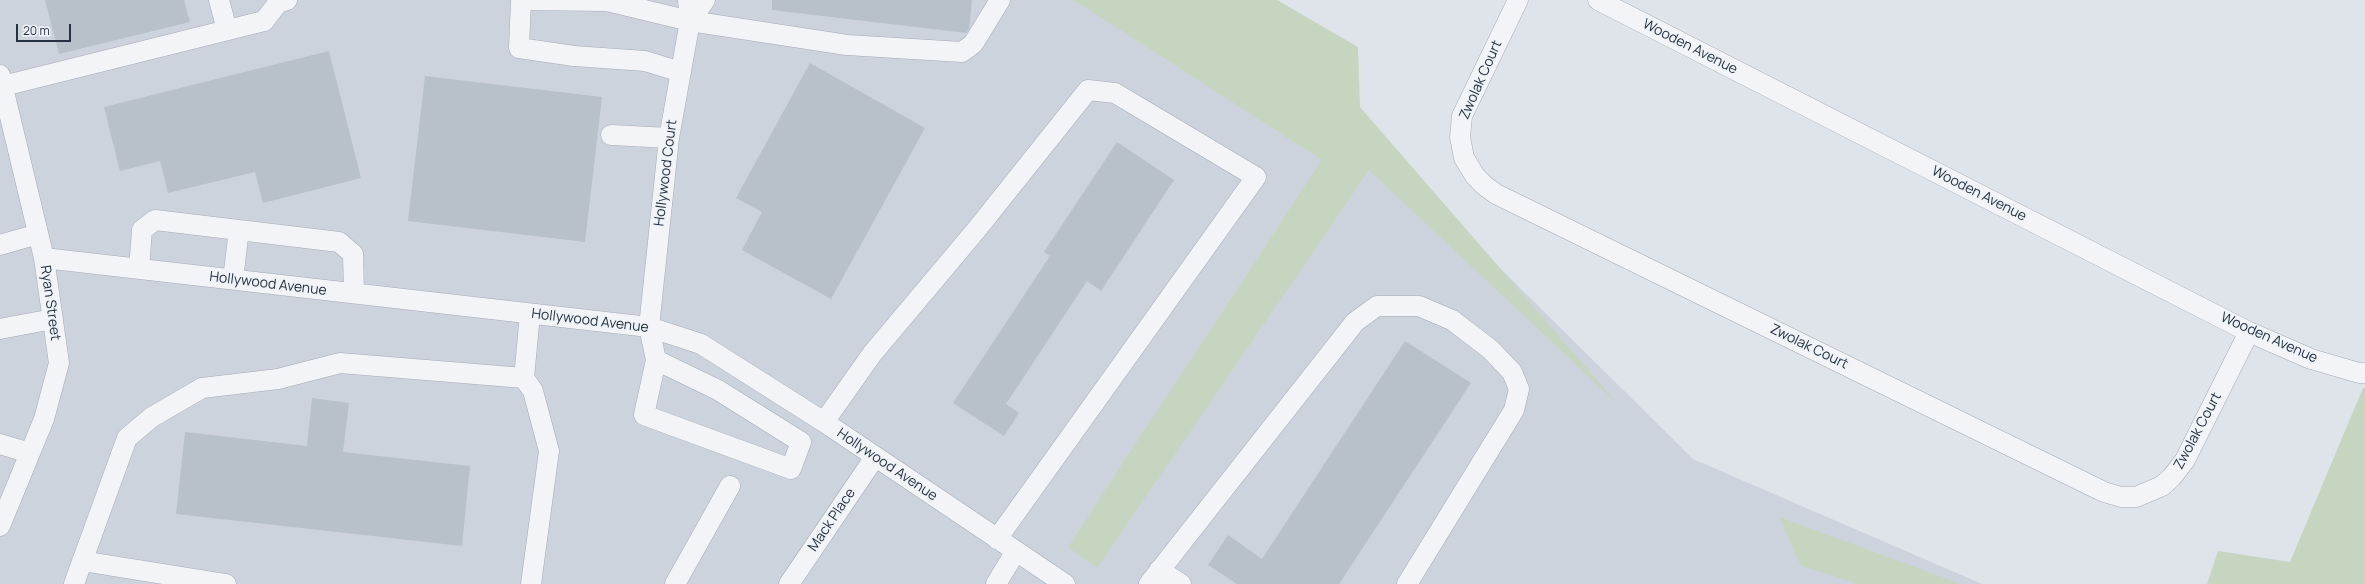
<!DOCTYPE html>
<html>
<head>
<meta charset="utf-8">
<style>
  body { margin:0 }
  #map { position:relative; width:2365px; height:584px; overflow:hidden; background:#dfe4ea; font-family:Manrope,sans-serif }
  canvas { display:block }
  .scale { position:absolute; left:16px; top:24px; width:55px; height:18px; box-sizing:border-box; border:2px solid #263243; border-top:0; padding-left:5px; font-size:12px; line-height:14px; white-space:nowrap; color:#263243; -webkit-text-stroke:3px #eff3f7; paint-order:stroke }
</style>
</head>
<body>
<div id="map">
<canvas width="2365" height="584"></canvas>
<div class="scale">20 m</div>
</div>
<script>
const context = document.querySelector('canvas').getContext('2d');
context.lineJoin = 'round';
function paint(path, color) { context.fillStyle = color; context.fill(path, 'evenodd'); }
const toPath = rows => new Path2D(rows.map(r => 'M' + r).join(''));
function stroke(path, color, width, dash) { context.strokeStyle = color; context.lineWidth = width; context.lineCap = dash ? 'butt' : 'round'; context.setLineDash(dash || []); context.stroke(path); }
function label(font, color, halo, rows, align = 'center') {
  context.font = font + ' Manrope,sans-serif'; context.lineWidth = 3; context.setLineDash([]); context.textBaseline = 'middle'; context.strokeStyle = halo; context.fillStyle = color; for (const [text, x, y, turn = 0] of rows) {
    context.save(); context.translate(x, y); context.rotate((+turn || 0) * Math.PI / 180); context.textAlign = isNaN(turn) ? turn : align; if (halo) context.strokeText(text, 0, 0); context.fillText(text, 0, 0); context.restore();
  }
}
paint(toPath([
  [0,0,1244,0,1315,85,1693,459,1982,584,0,584]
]), '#cdd3dc');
paint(toPath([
  [1074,0,1277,0,1358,47,1360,107,1618,404,1369,170,1097,568,1068,547,1322,160],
  [2363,388,2365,388,2365,584,2207,584,2218,551,2290,562],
  [1779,517,1961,584,1859,584,1801,566]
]), '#c6d5bf');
paint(toPath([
  [45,0,184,0,190,22,59,54],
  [772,0,972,0,969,29,966,33,772,10],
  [329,51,361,178,263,203,255,172,168,193,160,161,120,171,104,107],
  [810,63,925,128,831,299,742,250,762,212,736,198],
  [425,76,602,97,585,242,408,221],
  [1117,142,1174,180,1101,291,1087,281,1006,404,1019,413,1004,436,953,403,1050,256,1044,252],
  [1405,341,1471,383,1339,584,1237,584,1208,565,1228,535,1262,559],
  [312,398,349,403,343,452,470,466,462,546,176,514,185,432,307,446]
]), '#b8c0ca');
const minor = toPath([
  [219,0,227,30],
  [1518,0,1462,116,1460,137,1464,158,1475,176,1485,186,1496,194,2104,492,2121,497,2136,497,2162,486,2172,477,2185,460,2249,332],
  [1598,0,2249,332,2311,359,2359,373,2365,373],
  [690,21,705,0],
  [681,72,645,61,574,56,519,48,521,0,607,1,690,21,847,45,962,52,973,44,1000,0],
  [0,75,44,258,59,363,44,419,0,526],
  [3,86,264,21,278,3,287,0],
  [611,135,669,138],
  [0,245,38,234],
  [44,258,649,327,701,344,824,422,1065,584],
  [139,269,142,230,155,220,339,242,353,254,354,293],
  [233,279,239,230],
  [530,314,524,378,533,391,549,451,531,584],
  [0,329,53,319],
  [656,360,718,390,801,442,791,469,644,415,656,360,649,327,669,138,690,21,688,0],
  [824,422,872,354,977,229,1088,90,1115,93,1256,177,997,539],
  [0,444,30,453],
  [82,561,226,584],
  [1159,570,1181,584],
  [74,584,127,438,152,417,202,388,278,379,340,363,524,378],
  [675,584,730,486],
  [789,584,875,457],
  [996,584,1016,551],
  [1149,584,1355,322,1377,306,1419,306,1452,320,1490,349,1512,372,1519,389,1514,410,1407,584]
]);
stroke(minor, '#a4abb5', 21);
stroke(minor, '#f2f4f8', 20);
label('14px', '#263243', '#eff3f7', [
  ["Wooden Avenue",1690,47,27],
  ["Zwolak Court",1481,80,-66],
  ["Hollywood Court",666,173,-83],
  ["Wooden Avenue",1979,194,27],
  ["Hollywood Avenue",268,284,7],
  ["Ryan Street",50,303,82],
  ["Hollywood Avenue",590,321,7],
  ["Wooden Avenue",2269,338,24],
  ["Zwolak Court",1809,347,26],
  ["Zwolak Court",2198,431,-62],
  ["Hollywood Avenue",887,465,34],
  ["Mack Place",832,520,-56]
]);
</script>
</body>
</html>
